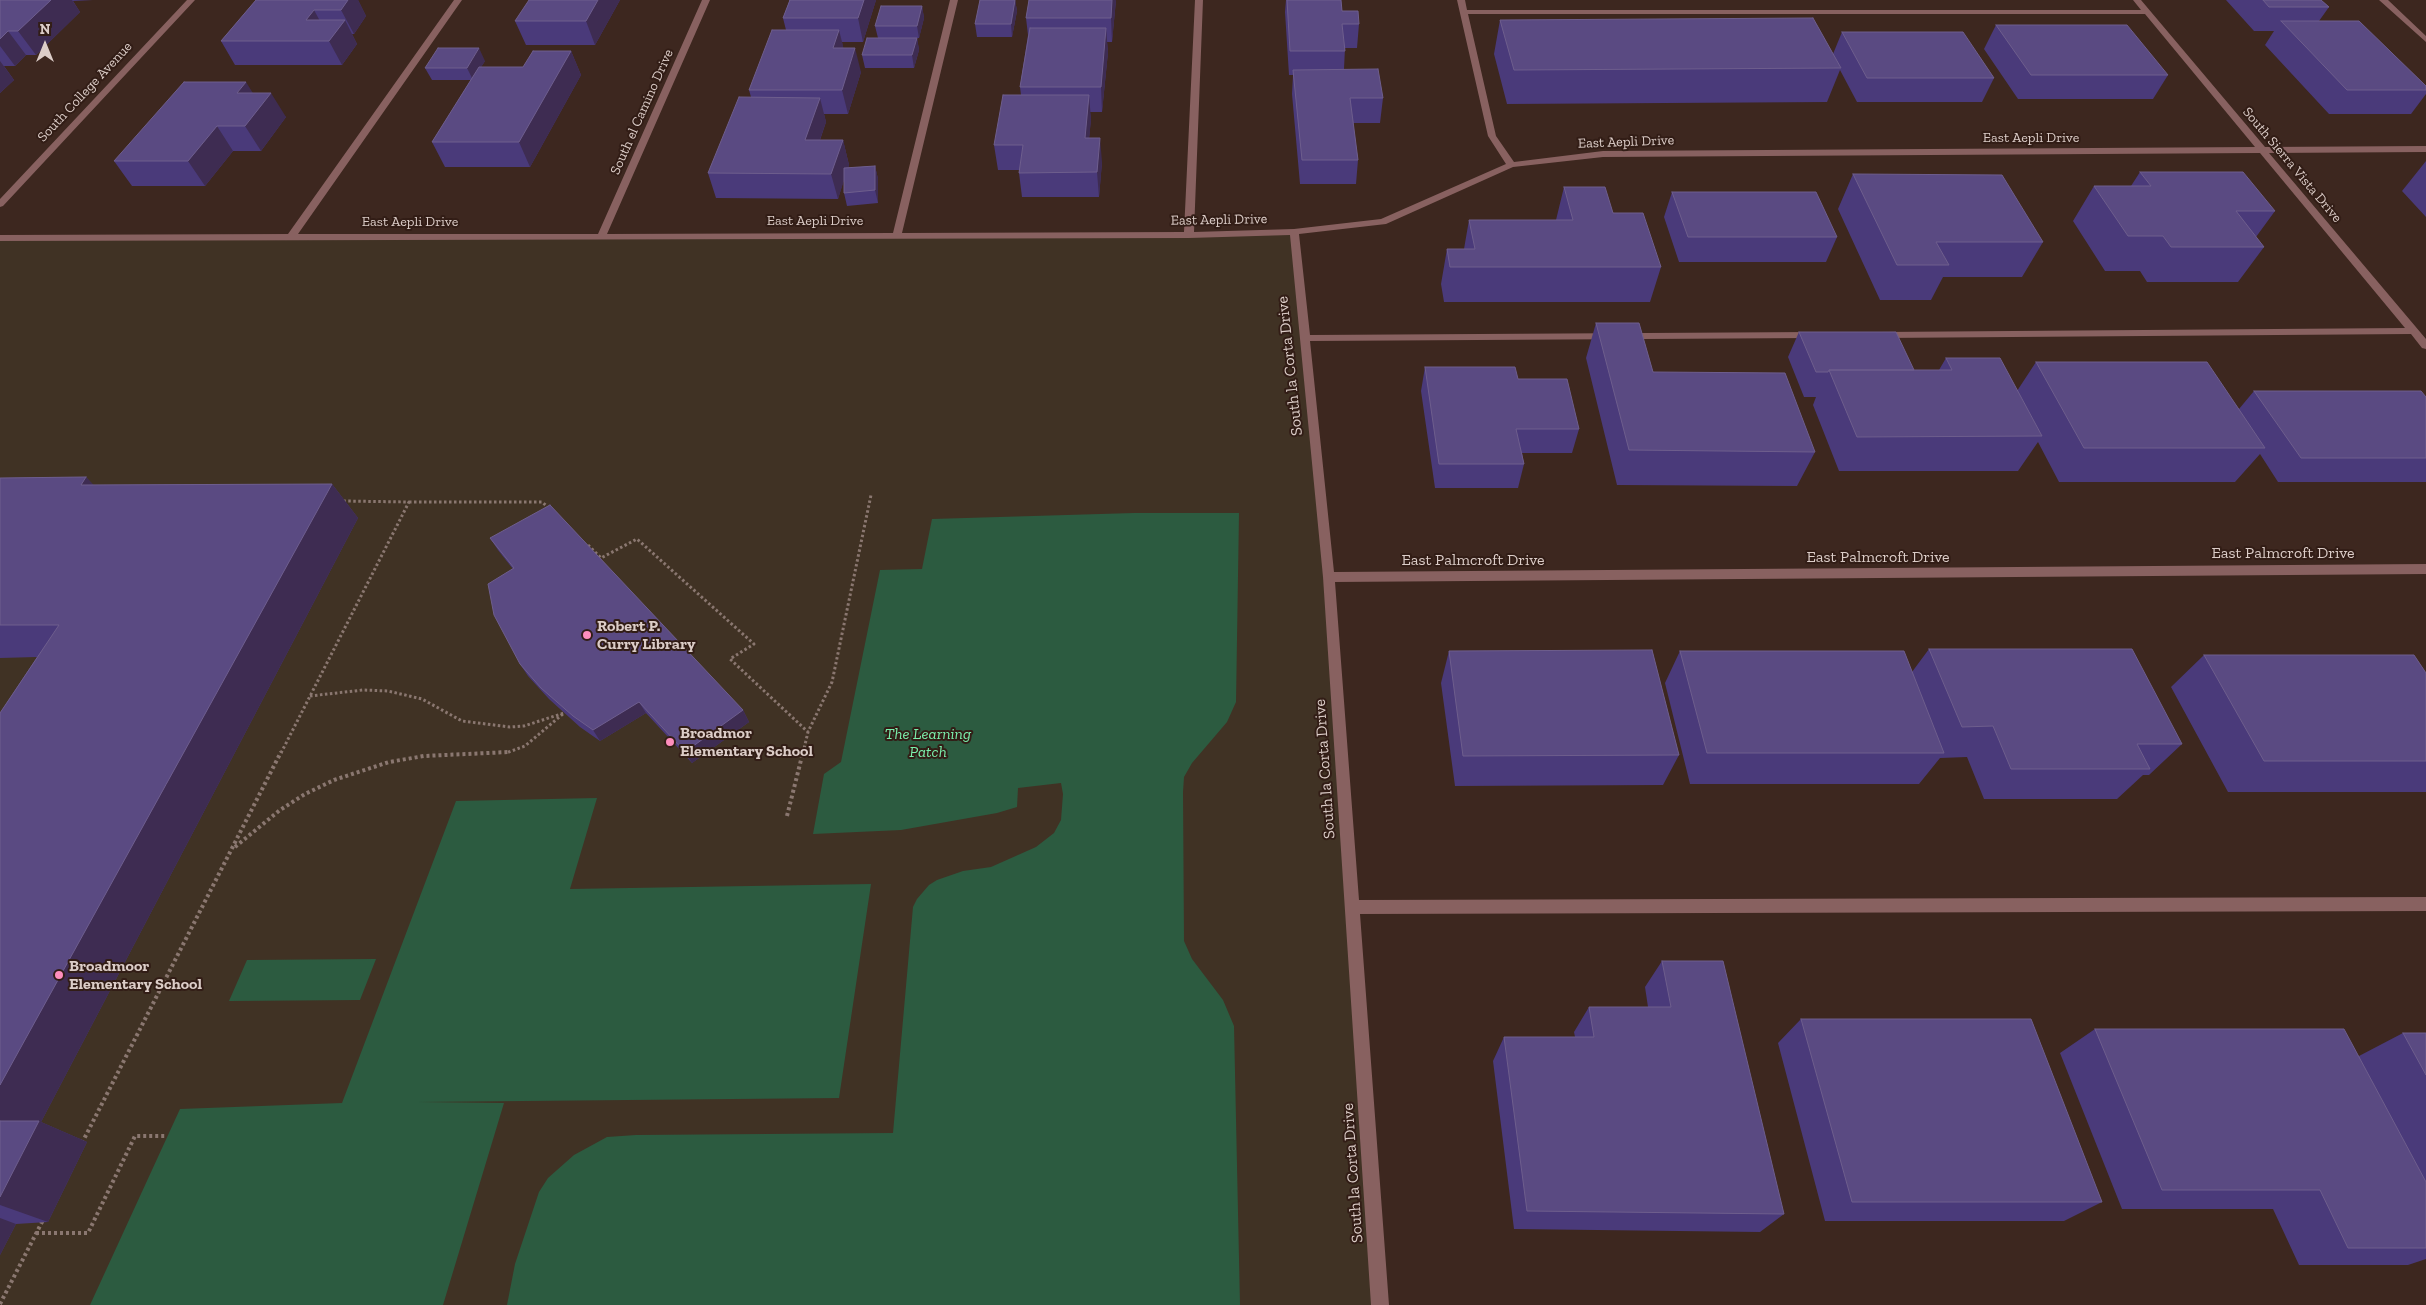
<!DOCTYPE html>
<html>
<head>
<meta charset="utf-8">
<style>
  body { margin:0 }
  #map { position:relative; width:2426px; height:1305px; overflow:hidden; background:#3d271f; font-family:"Zilla Slab",serif }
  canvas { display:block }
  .north { position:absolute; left:20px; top:20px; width:50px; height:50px; -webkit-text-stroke:4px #321d16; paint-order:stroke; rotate:0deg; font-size:14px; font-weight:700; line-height:20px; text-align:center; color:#dccdc8 }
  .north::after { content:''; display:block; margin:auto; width:18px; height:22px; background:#dccdc8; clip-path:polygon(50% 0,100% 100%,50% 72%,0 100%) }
</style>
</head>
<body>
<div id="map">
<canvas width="2426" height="1305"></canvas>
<div class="north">N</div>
</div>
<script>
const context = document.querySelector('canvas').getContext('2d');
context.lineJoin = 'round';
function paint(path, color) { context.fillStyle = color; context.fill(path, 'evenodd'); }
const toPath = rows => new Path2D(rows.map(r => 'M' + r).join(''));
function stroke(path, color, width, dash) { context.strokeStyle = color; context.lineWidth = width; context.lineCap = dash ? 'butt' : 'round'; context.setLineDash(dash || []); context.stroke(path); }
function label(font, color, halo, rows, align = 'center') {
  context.font = font + ' "Zilla Slab",serif'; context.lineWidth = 4; context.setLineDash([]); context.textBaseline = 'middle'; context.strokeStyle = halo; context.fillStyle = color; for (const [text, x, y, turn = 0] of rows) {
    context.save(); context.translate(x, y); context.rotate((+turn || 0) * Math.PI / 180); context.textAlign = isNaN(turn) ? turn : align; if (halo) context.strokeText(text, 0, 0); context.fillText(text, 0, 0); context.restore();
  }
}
paint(toPath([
  [1294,232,1305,338,1380,1305,0,1305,0,238,1189,235]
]), '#403224');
paint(toPath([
  [1134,513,1239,513,1236,702,1227,722,1192,763,1184,777,1183,792,1184,941,1192,959,1223,1000,1234,1026,1240,1305,507,1305,515,1264,539,1192,548,1178,574,1155,607,1137,636,1135,893,1133,913,907,917,899,929,885,937,880,963,871,991,867,1036,847,1054,833,1061,820,1063,794,1061,783,1018,788,1017,807,997,813,901,830,813,834,824,774,841,762,880,570,922,569,932,519],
  [597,798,570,889,871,884,839,1098,419,1102,504,1103,443,1305,90,1305,180,1109,342,1103,456,801],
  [376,959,360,1000,229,1001,247,960]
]), '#2c5b40');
stroke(toPath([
  [409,502,542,502,549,508],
  [588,545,601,558,637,539,754,644,730,659,808,732],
  [310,696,363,690,388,691,422,699,462,721,510,727,524,726,564,713,525,746,506,753],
  [281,753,409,502,343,501],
  [803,753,808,732,832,682,871,495]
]), '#8a7770', 3, [2.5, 2.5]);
stroke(toPath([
  [787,816,803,752],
  [235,847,280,810,305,794,334,780,389,762,424,756,509,752],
  [82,1143,281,752],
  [36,1233,88,1233,135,1136,167,1136],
  [0,1304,43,1220]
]), '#8a7770', 4, [3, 3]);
paint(toPath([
  [187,0,195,0,3,206,0,207,0,199,187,0],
  [454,0,462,0,298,234,598,234,702,0,710,0,607,234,893,233,950,0,958,0,902,233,1184,232,1195,0,1203,0,1194,232,1294,229,1381,219,1506,164,1488,136,1457,0,1465,0,1467,10,2141,10,2133,0,2141,0,2265,147,2426,146,2426,152,2269,153,2426,339,2426,349,2422,348,2411,334,1881,338,1876,335,1881,332,2405,328,2260,153,1603,157,1513,167,1386,224,1299,234,1310,335,1813,332,1818,335,1813,338,1310,341,1334,572,2426,564,2426,574,1335,582,1359,900,2426,897,2426,911,1360,914,1389,1305,1371,1305,1323,577,1290,235,1189,238,0,241,0,235,288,234,454,0],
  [1468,14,2145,14,2255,147,1603,151,1514,162,1496,136,1468,14],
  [2379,0,2388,0,2426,36,2426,42,2379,0]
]), '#886160');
paint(toPath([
  [0,0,93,0,73,1,80,12,36,55,26,55,15,66,4,66,14,80,0,93],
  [256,0,358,0,366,16,354,34,352,34,357,44,342,65,235,65,221,41],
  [620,0,595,45,526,45,515,21],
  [789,0,876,0,863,42,842,42,843,48,861,72,848,114,824,114,826,122,820,140,843,140,849,165,848,168,875,166,878,179,878,203,847,206,844,193,844,179,838,199,716,198,708,173,751,97,749,90,786,30,783,18,789,2],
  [1015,0,1017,11,1012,37,977,37,975,24],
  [1029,0,1116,0,1112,42,1107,42,1108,52,1102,112,1090,112,1091,119,1089,138,1102,162,1099,197,1022,197,1019,173,1019,170,998,170,994,145,1021,95,1020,87,1028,35,1026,18],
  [1286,0,1341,0,1342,11,1359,24,1357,48,1345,48,1344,69,1383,98,1380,123,1353,123,1358,160,1356,184,1300,184,1292,94,1293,75,1289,75,1285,12],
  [2226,0,2321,0,2329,7,2319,21,2426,86,2426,94,2411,114,2329,114,2265,45,2274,31,2254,31],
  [922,6,924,18,919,38,917,38,919,50,914,68,865,68,862,55,878,38,875,26],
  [1500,20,1833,54,1842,32,1994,78,1982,102,1857,102,1840,70,1827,102,1507,104,1494,54],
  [1996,25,2168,75,2153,99,2018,99,1984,49],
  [571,51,581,75,530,167,445,167,432,142,471,80,432,80,425,68,485,61,481,67,523,67],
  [253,93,286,117,261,151,233,151,205,186,132,186,114,161],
  [2426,161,2426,217,2402,191],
  [2140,172,2275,211,2256,237,2264,247,2238,282,2147,282,2140,271,2105,271,2073,221,2094,186,2131,186],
  [1853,174,2043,242,2022,277,1943,277,1931,300,1880,300,1838,209],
  [1564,187,1613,213,1661,267,1650,302,1444,302,1441,284,1447,249,1464,249,1469,220,1556,220],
  [1672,192,1837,237,1826,262,1679,262,1664,217],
  [1596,323,1653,372,1815,452,1797,486,1617,485,1586,358],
  [1799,332,1914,370,1939,370,1946,358,2017,391,2036,362,2239,409,2254,391,2426,397,2426,482,2278,482,2260,454,2235,482,2059,482,2038,442,2018,471,1839,471,1813,405,1816,397,1804,397,1788,357],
  [1425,367,1518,379,1579,429,1572,453,1522,453,1524,464,1518,488,1435,488,1421,391],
  [86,477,93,485,332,484,358,518,41,1122,87,1142,48,1222,16,1224,0,1255,0,713,37,657,0,658,0,478],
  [490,538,743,710,749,722,692,763,646,713,600,741,580,727,549,699,528,676,520,664,513,569,498,550],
  [1929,649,2182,744,2149,775,2143,775,2117,799,1984,799,1967,757,1940,758,1919,784,1690,784,1665,683,1680,651,1912,672],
  [1449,651,1679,755,1663,785,1455,786,1441,683],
  [2204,655,2426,673,2426,792,2228,792,2171,687],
  [1662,961,1784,1214,1760,1232,1514,1229,1493,1061,1504,1037,1575,1037,1574,1032,1589,1007,1648,1007,1645,987],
  [1801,1019,2102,1202,2064,1221,1825,1221,1778,1043],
  [2095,1029,2359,1056,2403,1033,2426,1033,2426,1259,2408,1265,2299,1265,2273,1209,2122,1209,2060,1053]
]), '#4a3a7a');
paint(toPath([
  [51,0,72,0,80,12,36,55,18,31],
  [348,0,358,0,366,16,354,34,341,10],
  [598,0,620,0,595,45,586,21],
  [864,0,876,0,863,42,858,18],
  [1015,0,1017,11,1012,37,1011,24],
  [1112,0,1116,0,1112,42,1111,18],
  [922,6,924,18,919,38,917,26],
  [314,10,327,34,306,20],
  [345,20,357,44,342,65,329,41],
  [1106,28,1108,52,1102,112,1101,87],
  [839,30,845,54,833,48],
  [8,31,26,55,15,66,0,46,0,39],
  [917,38,919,50,914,68,912,55],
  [479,48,485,61,473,80,467,68],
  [855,48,861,72,848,114,842,90],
  [571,51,581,75,530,167,519,142],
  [0,61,14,80,0,93],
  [246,82,261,106,237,93],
  [271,93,286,117,261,151,245,126],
  [1089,95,1091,119,1087,162,1085,138],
  [820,98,826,122,811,165,805,140],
  [217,126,233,151,205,186,188,161],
  [1100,138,1102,162,1099,197,1097,172],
  [843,140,849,165,838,199,831,174],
  [875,166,878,179,878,203,875,190],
  [86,477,119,511,81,485],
  [332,484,358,518,41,1122,87,1142,48,1222,0,1205,0,1085],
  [639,702,646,713,600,741,593,730],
  [743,710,749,722,692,763,685,752],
  [0,1218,16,1224,0,1255]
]), '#3e2c52');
const building = toPath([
  [0,0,51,0,18,31,8,31,0,39,0,0],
  [256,0,348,0,341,10,314,10,306,20,345,20,329,41,221,41,256,0],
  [529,0,598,0,586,21,515,21,529,0],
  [790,0,864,0,858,18,783,18,790,0],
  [980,0,1015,0,1011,24,975,24,980,0],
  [1029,0,1112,0,1111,18,1026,18,1029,0],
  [1287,0,1341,0,1342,11,1358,11,1359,24,1342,24,1345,51,1290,51,1287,0],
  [2263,0,2321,0,2329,7,2269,7,2263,0],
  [881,6,922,6,917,26,875,26,881,6],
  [1813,18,1841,68,1514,70,1500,20,1813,18],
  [2281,21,2359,21,2426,86,2426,90,2347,90,2281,21],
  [1996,25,2127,25,2168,75,2031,75,1996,25],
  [1030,28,1106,28,1101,87,1020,87,1030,28],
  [772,30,839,30,833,48,855,48,842,90,749,90,772,30],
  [1842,32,1963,32,1994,78,1867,78,1842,32],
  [867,38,917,38,912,55,862,55,867,38],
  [438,48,479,48,467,68,425,68,438,48],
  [533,51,571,51,519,142,432,142,479,67,523,67,533,51],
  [1378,69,1383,98,1350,98,1358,160,1302,160,1293,70,1378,69],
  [184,82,246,82,237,93,271,93,245,126,217,126,188,161,114,161,184,82],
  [1003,95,1089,95,1085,138,1100,138,1097,172,1019,173,1023,145,994,145,1003,95],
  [739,97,820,98,805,140,843,140,831,174,708,173,739,97],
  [875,166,875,190,844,193,844,168,875,166],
  [2140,172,2243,172,2275,211,2236,211,2264,247,2171,247,2163,236,2128,236,2094,186,2151,186,2140,172],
  [1853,174,2002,175,2043,242,1936,242,1949,265,1897,265,1853,174],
  [1564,187,1605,187,1613,213,1643,213,1661,267,1450,267,1447,249,1475,249,1469,220,1573,220,1564,187],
  [1672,192,1816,192,1837,237,1688,237,1672,192],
  [1596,323,1639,323,1653,372,1785,373,1815,452,1629,450,1596,323],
  [1799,332,1896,332,1914,370,1829,370,1828,372,1816,372,1799,332],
  [1946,358,2000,358,2042,436,1857,437,1829,370,1952,370,1946,358],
  [2036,362,2207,362,2265,448,2084,448,2036,362],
  [1425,367,1515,367,1518,379,1567,379,1579,429,1516,429,1524,464,1439,464,1425,367],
  [2254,391,2421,391,2426,397,2426,458,2301,458,2254,391],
  [86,477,81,485,332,484,0,1085,0,713,59,625,0,625,0,478,86,477],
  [550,505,743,710,685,752,639,702,593,730,573,716,541,688,520,664,494,615,488,584,514,568,490,538,550,505],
  [1929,649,2132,649,2182,744,2137,744,2150,769,2011,769,1993,726,1962,727,1929,649],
  [1652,650,1679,755,1463,756,1449,651,1652,650],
  [1680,651,1904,651,1944,753,1707,753,1680,651],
  [2204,655,2414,655,2426,673,2426,761,2264,761,2204,655],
  [1662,961,1723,961,1784,1214,1527,1211,1504,1037,1594,1037,1589,1007,1671,1007,1662,961],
  [1801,1019,2031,1019,2102,1202,1852,1202,1801,1019],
  [2095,1029,2344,1029,2426,1182,2426,1248,2348,1248,2320,1190,2162,1190,2095,1029],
  [2403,1033,2426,1033,2426,1075,2403,1033],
  [0,1121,39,1121,0,1197,0,1121]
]);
paint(building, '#5a4a82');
stroke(building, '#6e5e8d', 1);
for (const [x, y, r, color] of [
  [587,635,5,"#fe8ebd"],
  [670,742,5,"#fe8ebd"],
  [59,975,5,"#fe8ebd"]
]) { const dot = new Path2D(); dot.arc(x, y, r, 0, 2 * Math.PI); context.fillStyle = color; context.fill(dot); stroke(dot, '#321d16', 2); }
label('14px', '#dccdc8', '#321d16', [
  ["South College Avenue",85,92,-47],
  ["South el Camino Drive",642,112,-66],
  ["East Aepli Drive",2031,138],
  ["East Aepli Drive",1626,142,-2],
  ["South Sierra Vista Drive",2292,165,50],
  ["East Aepli Drive",1219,220,-1],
  ["East Aepli Drive",815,221],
  ["East Aepli Drive",410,222]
]);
label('16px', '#dccdc8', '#321d16', [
  ["South la Corta Drive",1290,366,-96],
  ["East Palmcroft Drive",2283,553],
  ["East Palmcroft Drive",1878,557],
  ["East Palmcroft Drive",1473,560],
  ["South la Corta Drive",1325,769,-94],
  ["South la Corta Drive",1353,1173,-94]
]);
label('bold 16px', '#dccdc8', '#321d16', [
  ["Robert P.",597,626],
  ["Curry Library",597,644],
  ["Broadmor",680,733],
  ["Elementary School",680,751],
  ["Broadmoor",69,966],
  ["Elementary School",69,984]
], 'left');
label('italic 16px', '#7bf1ad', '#321d16', [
  ["The Learning",928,734],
  ["Patch",928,752]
]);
</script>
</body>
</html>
